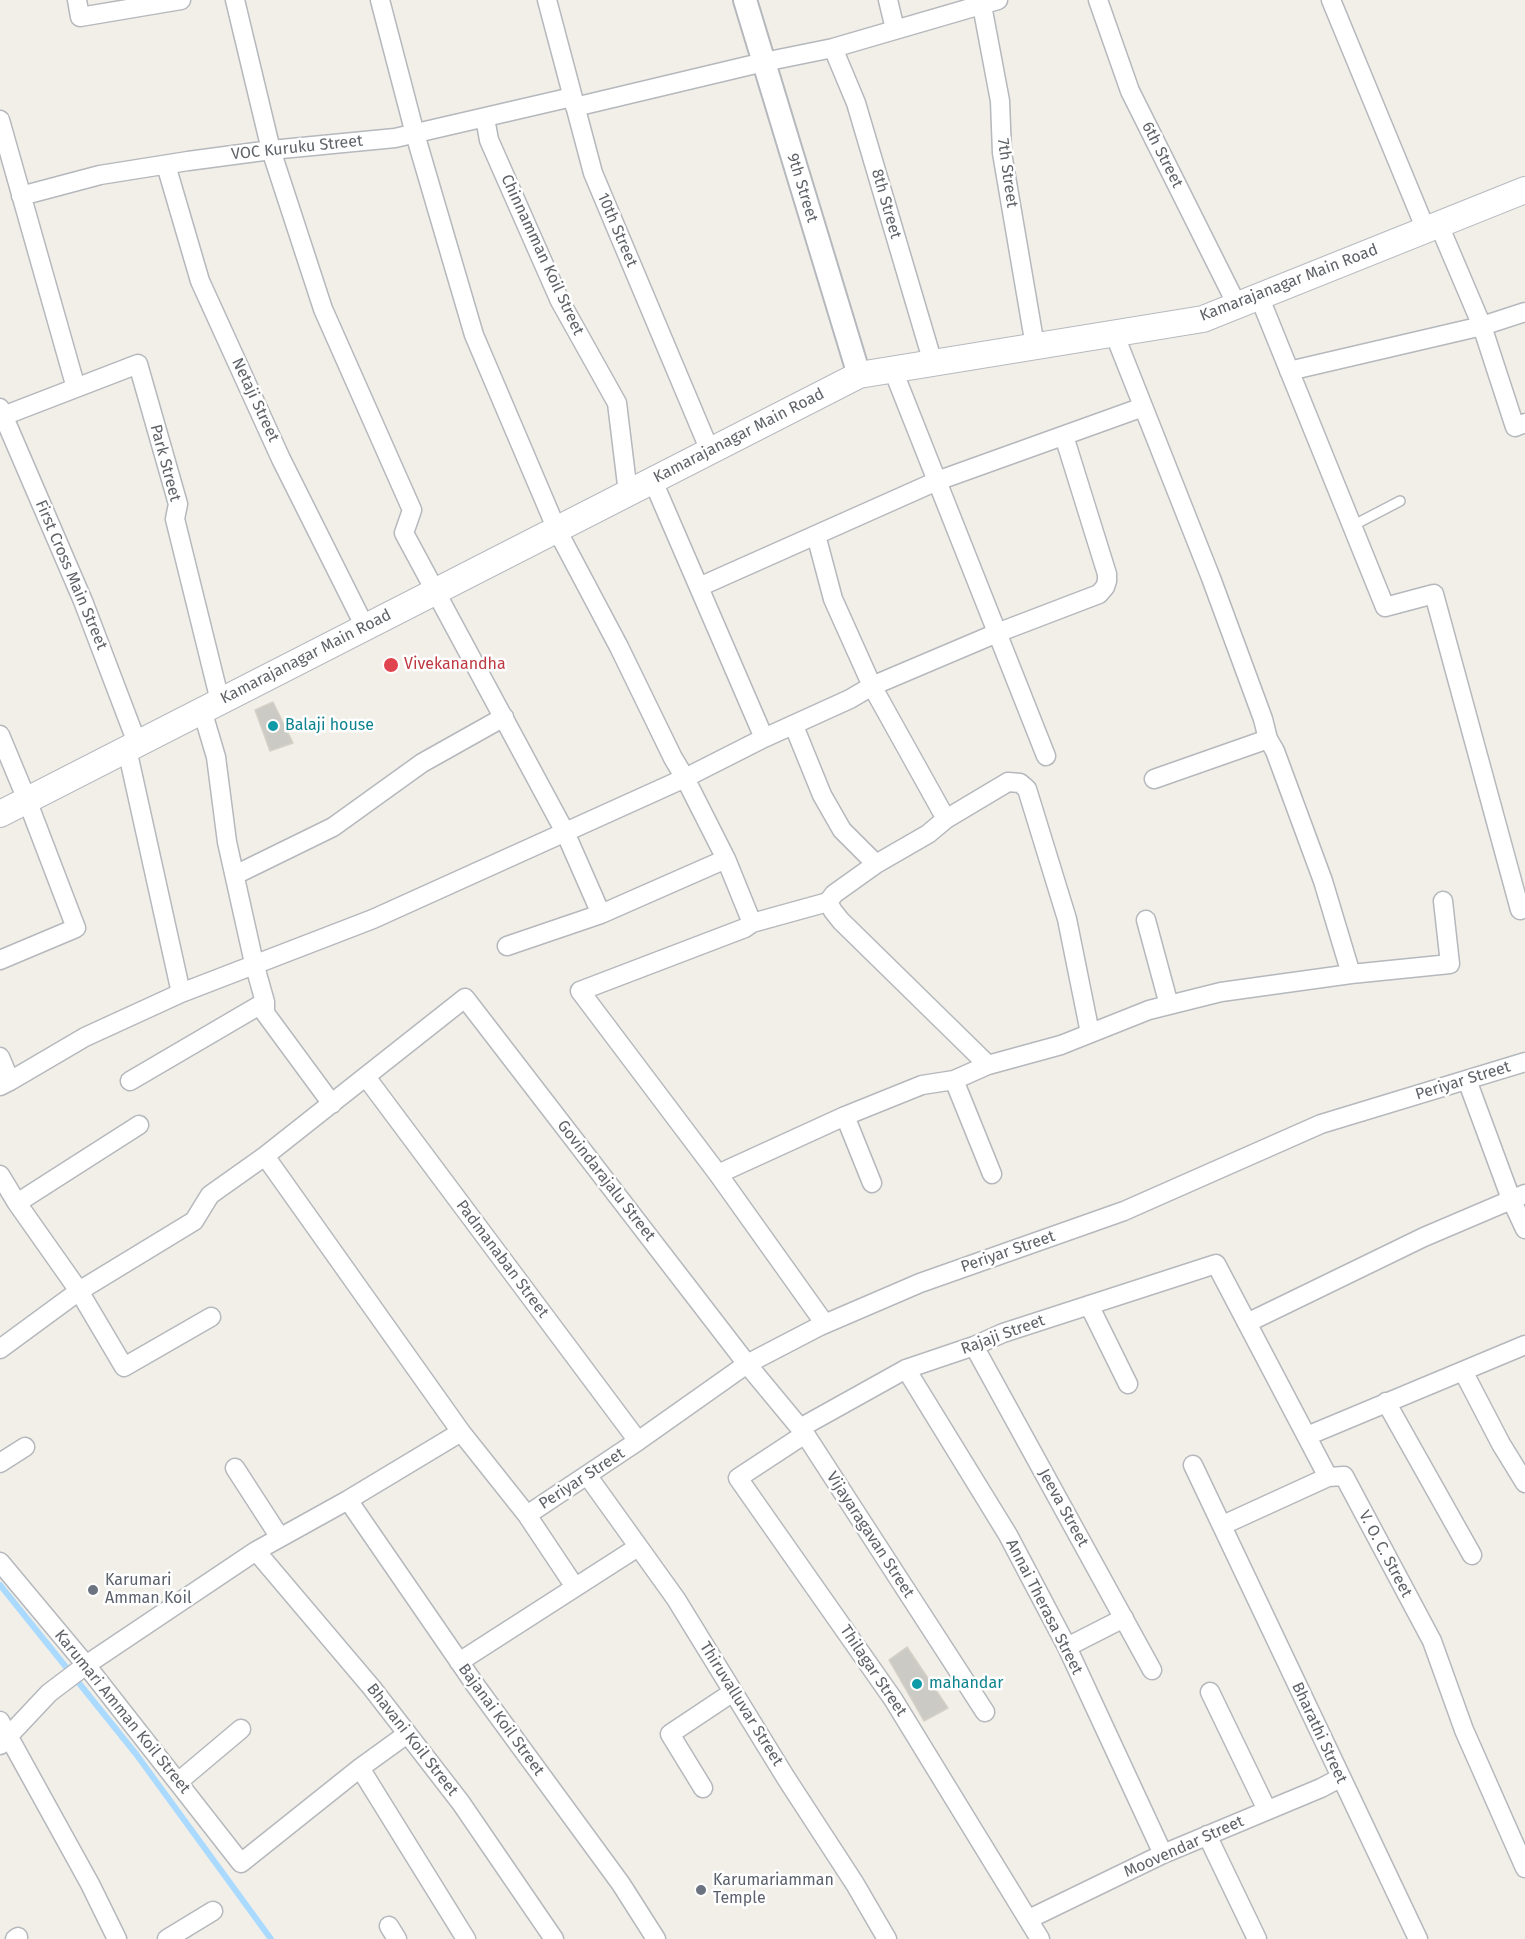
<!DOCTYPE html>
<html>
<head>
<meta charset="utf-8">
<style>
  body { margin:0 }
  canvas { display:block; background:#f1efe8 }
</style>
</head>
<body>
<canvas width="1525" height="1939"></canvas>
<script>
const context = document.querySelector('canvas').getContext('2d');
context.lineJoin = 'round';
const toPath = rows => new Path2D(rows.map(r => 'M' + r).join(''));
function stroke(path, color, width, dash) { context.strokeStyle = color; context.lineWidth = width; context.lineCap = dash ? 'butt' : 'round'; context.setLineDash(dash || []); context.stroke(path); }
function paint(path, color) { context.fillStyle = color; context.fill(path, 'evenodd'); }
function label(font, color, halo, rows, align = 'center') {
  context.font = font + ' "Fira Sans",sans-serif'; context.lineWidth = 5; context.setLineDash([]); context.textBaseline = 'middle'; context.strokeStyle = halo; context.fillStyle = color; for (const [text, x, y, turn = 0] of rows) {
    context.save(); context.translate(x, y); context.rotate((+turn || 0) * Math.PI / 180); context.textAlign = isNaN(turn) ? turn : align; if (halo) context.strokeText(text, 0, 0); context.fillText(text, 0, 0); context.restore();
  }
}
stroke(toPath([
  [0,1585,136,1754,271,1939]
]), '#aadaff', 6);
const building = toPath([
  [273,702,293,743,270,751,255,710,273,702],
  [907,1647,948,1708,924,1721,889,1660,907,1647]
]);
paint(building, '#cccac5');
stroke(building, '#d6d1c6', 1.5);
const service = toPath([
  [1352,526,1400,501]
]);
const minor = toPath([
  [77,0,80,17,181,0],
  [235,0,271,150,323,309,412,510,404,533,565,832,601,914],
  [380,0,415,134,474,335,557,530,619,647,673,758,685,778,726,859,752,923],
  [547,0,593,173,710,451],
  [888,0,895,29],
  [981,0,1000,101,1002,153,1035,346],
  [1098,0,1130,91,1237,305],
  [1331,0,1426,230],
  [833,48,856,103,933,363],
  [575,107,764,62,833,48,998,0],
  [485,118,489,140,560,301,617,403,628,493],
  [0,120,76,388],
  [166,165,200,281,281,459,365,627],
  [21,196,100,175,188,161,271,150,395,138,572,97],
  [1439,225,1482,326,1515,427,1525,423],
  [1259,296,1385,607,1434,594,1520,910,1525,907],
  [1114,333,1211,578,1263,719,1268,739,1275,751,1323,881,1351,974,1450,964,1443,901],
  [893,370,1046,756],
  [1289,371,1482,326,1525,312],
  [0,408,83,601,137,743],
  [3,416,138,364,178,504,175,519,220,701],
  [653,481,764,738],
  [699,587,937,481,1143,407],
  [202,710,216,757,227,842,254,963,265,1002,265,1013,332,1104],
  [794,726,822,795,842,830,876,864],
  [0,735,27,800,76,928,0,960],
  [127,749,181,993],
  [1154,779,1268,739],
  [946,819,872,686,997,633,1099,594,1105,587,1107,581,1107,574,1064,436],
  [235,875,333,827,422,763,504,717],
  [1146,920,1169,1005],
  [507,946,601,914,726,859],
  [0,1057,10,1081,0,1086],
  [988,1065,841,921,833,911,828,902,834,894,876,864,928,834,946,819,1008,782,1020,783,1027,789,1067,919,1090,1033],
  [366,1077,638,1441],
  [1467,1080,1511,1199,1525,1229],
  [10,1081,85,1037,181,993,373,919,685,778,764,738,850,699,872,686,833,599,816,535],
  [130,1081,265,1002],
  [845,1116,872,1183],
  [265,1156,461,1432,527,1515,575,1587],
  [718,1174,845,1116,922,1085,954,1080],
  [992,1174,954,1080,988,1065,1061,1045,1149,1010,1221,992,1351,974],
  [0,1175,17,1203,79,1291,124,1367,211,1317],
  [17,1203,139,1125],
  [1089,1305,1128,1384],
  [1247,1323,1424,1237,1525,1194],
  [825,1324,718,1174,580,991,745,928,752,923,828,902],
  [974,1346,1152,1670],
  [0,1349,79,1291,194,1221,210,1195,265,1156,465,998,747,1364,805,1434,985,1712],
  [906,1369,1008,1535,1067,1647,1163,1854],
  [1463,1371,1501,1444,1525,1483],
  [1386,1402,1472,1555],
  [800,1428,906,1369,974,1346,1003,1333,1216,1264,1328,1477,1344,1476,1432,1641,1464,1730,1525,1868],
  [805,1434,738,1478,893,1699,1040,1939],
  [1307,1436,1525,1345],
  [0,1463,25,1447],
  [1193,1465,1418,1939],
  [235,1468,279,1536],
  [587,1475,676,1599,786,1778,855,1884,887,1939],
  [348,1500,476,1686,621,1884,656,1939],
  [527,1515,638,1441,747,1364,820,1326,920,1283,1124,1211,1321,1124,1525,1062],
  [1223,1525,1328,1477],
  [256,1551,372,1688,461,1803,554,1939],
  [0,1562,86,1665,241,1863,360,1768,407,1734],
  [1067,1647,1124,1618],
  [459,1662,638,1547],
  [1210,1692,1267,1810],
  [0,1721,90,1884,117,1939],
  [0,1745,49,1693,86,1665,256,1551,348,1500,461,1432],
  [360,1768,466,1939],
  [178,1782,241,1729],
  [703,1788,670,1734,733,1692],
  [1207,1835,1257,1939],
  [1029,1919,1163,1854,1321,1788,1340,1778],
  [389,1926,397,1939],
  [15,1939,18,1937],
  [167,1939,213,1911]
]);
const tertiary = toPath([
  [745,0,859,375]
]);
const secondary = toPath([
  [0,814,859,375,1203,319,1525,190]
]);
stroke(service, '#b5b8bc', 12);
stroke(minor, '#b5b8bc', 21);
stroke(tertiary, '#b5b8bc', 26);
stroke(secondary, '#b6babf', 28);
stroke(service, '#fff', 9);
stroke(minor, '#fff', 18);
stroke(tertiary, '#fff', 22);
stroke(secondary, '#fff', 26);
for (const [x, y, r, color] of [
  [391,665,8,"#e0444e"],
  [273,726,6,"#0f9aa8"],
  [93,1590,6,"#6b7280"],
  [917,1684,6,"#0f9aa8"],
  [701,1890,6,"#6b7280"]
]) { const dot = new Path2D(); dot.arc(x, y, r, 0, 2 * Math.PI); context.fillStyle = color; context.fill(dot); stroke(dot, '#fff', 2); }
label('16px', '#5f6368', '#fff', [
  ["VOC Kuruku Street",297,148,-6],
  ["6th Street",1162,155,63],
  ["7th Street",1007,173,82],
  ["9th Street",802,188,73],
  ["8th Street",886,204,74],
  ["10th Street",617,230,67],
  ["Chinnamman Koil Street",542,255,65],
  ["Kamarajanagar Main Road",1289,283,-21],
  ["Netaji Street",255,400,65],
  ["Kamarajanagar Main Road",739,436,-27],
  ["Park Street",165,463,75],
  ["First Cross Main Street",71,575,67],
  ["Kamarajanagar Main Road",306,657,-27],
  ["Periyar Street",1463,1081,-17],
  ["Govindarajalu Street",606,1181,52],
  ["Periyar Street",1008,1252,-19],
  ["Padmanaban Street",502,1259,53],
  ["Rajaji Street",1003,1335,-20],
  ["Periyar Street",582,1479,-33],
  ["Jeeva Street",1063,1508,61],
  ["Vijayaragavan Street",870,1535,57],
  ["V. O. C. Street",1385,1554,62],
  ["Annai Therasa Street",1044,1607,63],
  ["Thilagar Street",873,1671,56],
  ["Thiruvalluvar Street",741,1704,58],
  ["Karumari Amman Koil Street",122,1712,51],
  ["Bajanai Koil Street",501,1720,54],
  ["Bharathi Street",1319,1733,65],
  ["Bhavani Koil Street",412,1740,52],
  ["Moovendar Street",1184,1847,-24]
]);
label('16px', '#be3a42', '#fff', [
  ["Vivekanandha",404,665]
], 'left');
label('16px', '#0d838f', '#fff', [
  ["Balaji house",285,726],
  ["mahandar",929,1684]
], 'left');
label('16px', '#5b616d', '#fff', [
  ["Karumari",105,1581],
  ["Amman Koil",105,1599],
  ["Karumariamman",713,1881],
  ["Temple",713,1899]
], 'left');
</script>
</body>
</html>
